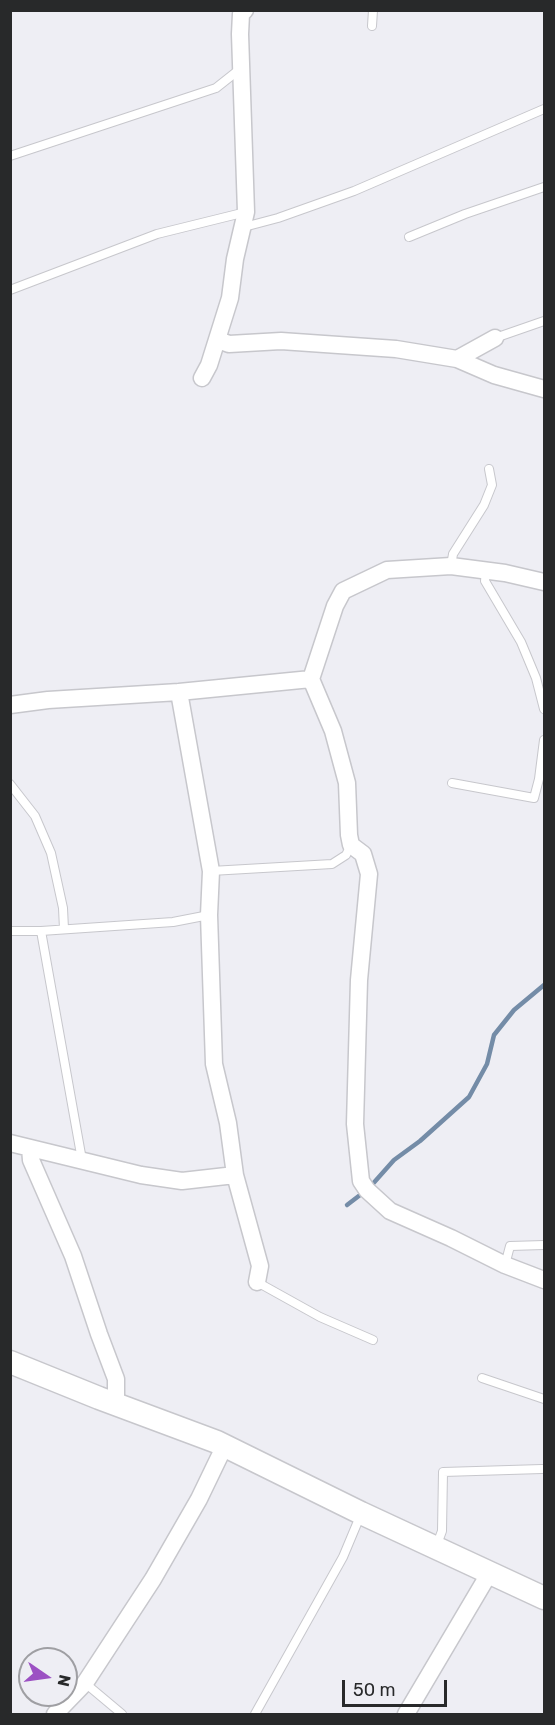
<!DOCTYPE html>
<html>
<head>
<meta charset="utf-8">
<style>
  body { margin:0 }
  #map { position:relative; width:555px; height:1725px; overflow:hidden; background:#eeeef4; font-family:Rubik,sans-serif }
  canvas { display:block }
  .frame { position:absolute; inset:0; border:12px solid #28292a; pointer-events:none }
  .north { position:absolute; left:18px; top:1647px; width:60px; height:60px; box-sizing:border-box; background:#eeeef4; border:2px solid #9f9fa3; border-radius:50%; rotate:103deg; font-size:16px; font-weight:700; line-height:24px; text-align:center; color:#28292a }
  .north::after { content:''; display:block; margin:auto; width:21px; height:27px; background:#9c51c3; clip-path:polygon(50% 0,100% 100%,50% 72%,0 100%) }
  .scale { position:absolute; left:342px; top:1680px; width:105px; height:27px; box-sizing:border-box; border:3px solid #28292a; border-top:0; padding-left:8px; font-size:18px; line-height:21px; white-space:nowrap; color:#28292a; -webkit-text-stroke:4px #eeeef4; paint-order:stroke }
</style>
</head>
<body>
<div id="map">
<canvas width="555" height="1725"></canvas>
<div class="frame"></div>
<div class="north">N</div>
<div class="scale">50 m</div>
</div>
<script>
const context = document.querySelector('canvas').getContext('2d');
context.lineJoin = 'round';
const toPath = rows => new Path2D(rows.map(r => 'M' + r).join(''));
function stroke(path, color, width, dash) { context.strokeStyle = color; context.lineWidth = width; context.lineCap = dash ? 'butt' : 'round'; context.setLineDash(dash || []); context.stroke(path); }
stroke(toPath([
  [370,1187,394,1160,420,1141,469,1097,487,1064,494,1035,514,1010,544,985],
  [347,1205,364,1192]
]), '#748ca7', 4.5);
const lane = toPath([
  [372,26,373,10],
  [10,156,216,88,240,69],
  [244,227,278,218,354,191,544,109],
  [409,237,465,214,544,187],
  [10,290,157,234,246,212],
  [495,338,544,321],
  [451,566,453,554,484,505,492,485,489,469],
  [486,570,485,581,521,642,536,678,544,709],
  [452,783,534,798,539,779,544,740],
  [10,784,35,816,51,853,63,908,64,929],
  [211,871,332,864,346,855,351,845],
  [10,931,41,931,173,922,209,915],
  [41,931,82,1160],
  [505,1265,510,1246,544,1245],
  [257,1282,320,1317,373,1340],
  [482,1378,544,1399],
  [436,1547,442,1531,443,1472,542,1469],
  [85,1683,122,1714],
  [255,1714,343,1557,361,1514]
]);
const street = toPath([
  [218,340,229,344,281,341,396,349,457,359,494,375,544,389],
  [457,359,495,338],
  [202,378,209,365,230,298,235,259,246,212,240,34,241,14,245,10],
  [311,679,333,731,347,783,349,835,351,845,363,854,369,874,359,980,355,1124,361,1181,367,1190,390,1211,451,1238,505,1265,544,1280],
  [179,692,211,871,209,915,214,1064,228,1123,235,1175,260,1266,257,1282],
  [10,705,48,700,179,692,311,679,335,606,343,591,387,570,451,566,505,573,544,582],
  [10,1143,141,1175,182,1181,235,1175],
  [30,1148,31,1160,73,1256,99,1334,116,1379,116,1404],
  [55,1714,85,1683,153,1579,199,1499,225,1445],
  [406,1714,490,1572]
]);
const secondary = toPath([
  [10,1362,99,1398,217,1442,361,1513,544,1598]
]);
stroke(lane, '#c7c7cc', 10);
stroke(street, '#c7c7cc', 19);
stroke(secondary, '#c7c7cc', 25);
stroke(lane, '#fff', 8);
stroke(street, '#fff', 16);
stroke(secondary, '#fff', 22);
</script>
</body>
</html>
